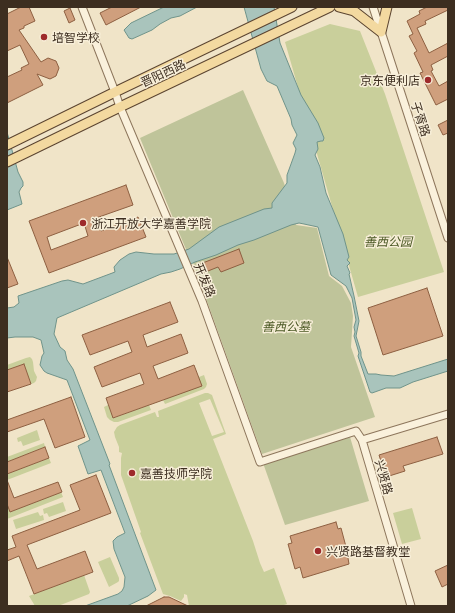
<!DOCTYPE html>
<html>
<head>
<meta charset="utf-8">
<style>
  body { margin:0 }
  #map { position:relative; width:455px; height:613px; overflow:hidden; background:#f0e4c8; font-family:Georgia,serif }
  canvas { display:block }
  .frame { position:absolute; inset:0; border:8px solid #3d2e20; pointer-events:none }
</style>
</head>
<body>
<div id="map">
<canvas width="455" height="613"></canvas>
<div class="frame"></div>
</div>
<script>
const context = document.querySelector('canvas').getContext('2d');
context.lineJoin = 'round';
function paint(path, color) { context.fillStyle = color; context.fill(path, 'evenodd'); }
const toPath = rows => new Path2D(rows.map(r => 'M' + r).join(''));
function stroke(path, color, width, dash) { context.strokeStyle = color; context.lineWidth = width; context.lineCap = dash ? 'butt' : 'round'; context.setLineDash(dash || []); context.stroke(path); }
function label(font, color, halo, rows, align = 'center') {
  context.font = font + ' Georgia,"Noto Sans SC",serif'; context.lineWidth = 3; context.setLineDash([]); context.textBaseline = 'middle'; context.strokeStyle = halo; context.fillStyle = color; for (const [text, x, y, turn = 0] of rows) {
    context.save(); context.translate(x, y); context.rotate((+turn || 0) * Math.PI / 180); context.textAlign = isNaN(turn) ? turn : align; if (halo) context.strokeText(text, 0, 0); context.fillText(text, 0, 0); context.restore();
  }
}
paint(toPath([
  [330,24,360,31,385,94,444,272,358,297,285,42],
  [30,357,32,359,33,362,34,371,37,377,36,381,34,383,31,384,24,364,7,370,7,365,26,358],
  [204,375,207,384,206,387,204,389,165,404,163,400,199,377],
  [205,393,208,393,212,395,226,434,213,439,253,541,260,563,264,572,274,568,287,604,281,606,189,606,187,595,184,594,184,597,181,601,170,596,163,594,140,533,141,532,121,475,121,458,122,453,119,452,119,447,115,437,114,432,117,427,120,425,155,412,157,417,159,417,158,411],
  [210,399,224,432,212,436,199,403],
  [108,405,114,418,149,405,151,410,118,422,114,422,110,420,107,417,104,407],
  [37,430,40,440,23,446,21,441,18,442,17,438],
  [44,443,45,447,7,462,7,457],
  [49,458,51,463,7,480,7,474],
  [61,492,63,497,7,519,7,504,10,512],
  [63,502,66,511,49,517,47,513,44,514,43,509],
  [412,508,421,539,402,544,393,513],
  [38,512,40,516,43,515,44,520,16,529,13,520],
  [110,557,119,578,119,581,118,582,109,587,98,562],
  [84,575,90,592,89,594,58,606,35,606,29,596]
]), '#c9cf9b');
paint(toPath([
  [243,90,284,183,296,225,317,228,329,276,342,286,351,303,353,316,351,347,375,417,262,454,194,265,185,247,140,138],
  [350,437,369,501,285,525,263,463]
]), '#bfc49a');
const water = toPath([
  [164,7,197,7,180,16,171,18,160,24,152,30,132,39,129,38,124,30,131,23,164,7],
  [244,7,274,7,280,43,301,95,318,123,324,138,323,141,321,141,317,142,318,149,315,155,320,167,326,193,343,234,349,257,347,260,350,263,347,266,350,273,349,274,354,296,359,321,356,336,361,352,361,356,368,374,376,374,381,375,394,376,448,359,448,371,413,382,400,388,386,388,372,393,370,392,358,356,359,353,354,336,355,332,354,327,356,320,352,298,346,286,331,275,318,227,304,224,299,223,291,225,254,240,238,245,216,255,195,262,180,269,171,272,161,274,57,318,54,334,60,347,65,351,67,360,73,369,110,464,109,465,156,590,148,596,127,606,85,606,118,594,122,591,124,587,125,577,114,549,113,541,117,537,125,533,101,470,88,474,78,446,90,440,67,380,47,373,44,371,40,365,42,356,44,353,41,340,33,337,15,337,7,338,7,308,14,307,19,303,18,296,62,281,68,280,83,284,115,272,114,267,120,260,129,254,136,252,154,254,174,254,189,249,219,227,264,209,272,208,272,203,287,183,287,175,295,153,296,149,293,143,297,135,292,125,291,119,277,86,267,81,261,69,244,7],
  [7,132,18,172,23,182,23,186,21,188,19,192,22,204,7,210,7,132]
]);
paint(water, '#a9c4bc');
stroke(water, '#6f938a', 1);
const building = toPath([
  [21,7,29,7,35,21,24,26,24,28,19,30,41,62,48,58,56,61,59,68,56,76,50,79,37,74,43,85,7,103,7,77,22,70,21,68,29,64,20,45,7,51,7,14,21,7],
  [112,7,141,7,106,25,100,13,112,7],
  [427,7,448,7,448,10,425,21,426,24,417,28,429,53,448,43,448,56,431,65,433,70,431,71,439,86,448,81,448,99,436,105,420,73,423,72,414,53,417,51,409,36,413,34,407,21,420,14,419,11,427,7],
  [70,8,75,20,69,23,64,11,70,8],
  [448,120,448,133,443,135,438,125,448,120],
  [126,185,133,205,96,218,101,231,138,217,146,237,49,273,29,221,126,185],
  [84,223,88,236,51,250,47,237,84,223],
  [239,249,244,263,221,272,218,267,203,273,200,264,239,249],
  [7,257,18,284,7,288,7,257],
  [427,288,443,336,383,355,368,308,427,288],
  [170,302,178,322,143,335,147,347,181,334,188,353,153,366,158,379,194,365,202,386,113,418,106,398,144,384,140,373,102,387,94,367,132,352,128,341,90,355,82,335,170,302],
  [24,364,31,384,7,392,7,370,24,364],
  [71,397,85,437,55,448,44,419,7,432,7,420,71,397],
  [437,437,443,454,403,466,405,471,386,477,379,455,437,437],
  [45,447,49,458,7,474,7,462,45,447],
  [96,475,111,513,27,545,37,569,85,551,93,572,34,594,19,556,7,561,7,550,16,547,12,536,80,510,70,485,96,475],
  [7,480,14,498,58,482,62,492,10,512,7,504,7,480],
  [336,522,338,529,341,528,349,558,348,558,349,564,303,578,300,567,295,569,288,544,292,543,290,536,336,522],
  [448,565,448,584,442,587,435,571,448,565],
  [164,597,169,597,188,606,146,606,164,597]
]);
paint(building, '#cf9f7d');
stroke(building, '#8d5f41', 1);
const minor = toPath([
  [82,7,115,92,120,107,202,301,260,462,356,431,362,440],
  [373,7,448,238],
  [411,606,362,440,448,414]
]);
const major = toPath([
  [339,7,354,11,381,32,387,7],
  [7,145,115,92,292,7],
  [7,162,120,107,330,7]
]);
stroke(minor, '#8d765c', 9);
stroke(major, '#5b4430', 11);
stroke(minor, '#faf1dc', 7);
stroke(major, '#f3d9a0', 9);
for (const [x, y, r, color] of [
  [44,37,4,"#9e2a2b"],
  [428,80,4,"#9e2a2b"],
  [83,223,4,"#9e2a2b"],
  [132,473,4,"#9e2a2b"],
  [318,551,4,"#9e2a2b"]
]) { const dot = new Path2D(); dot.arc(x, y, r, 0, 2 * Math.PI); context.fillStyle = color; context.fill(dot); stroke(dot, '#f7eed8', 1.5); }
label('12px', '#3d2e20', '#f7eed8', [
  ["培智学校",52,37],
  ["京东便利店",420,80,"right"],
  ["浙江开放大学嘉善学院",91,223],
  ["嘉善技师学院",140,473],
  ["兴贤路基督教堂",326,551]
], 'left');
label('12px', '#3d2e20', '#f7eed8', [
  ["晋阳西路",163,73,-25],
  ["子胥路",421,119,72],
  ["开发路",205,280,67],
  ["兴贤路",384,477,74]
]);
label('italic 12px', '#4d5a26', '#f7eed8', [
  ["善西公园",388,241],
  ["善西公墓",286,326]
]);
</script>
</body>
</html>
